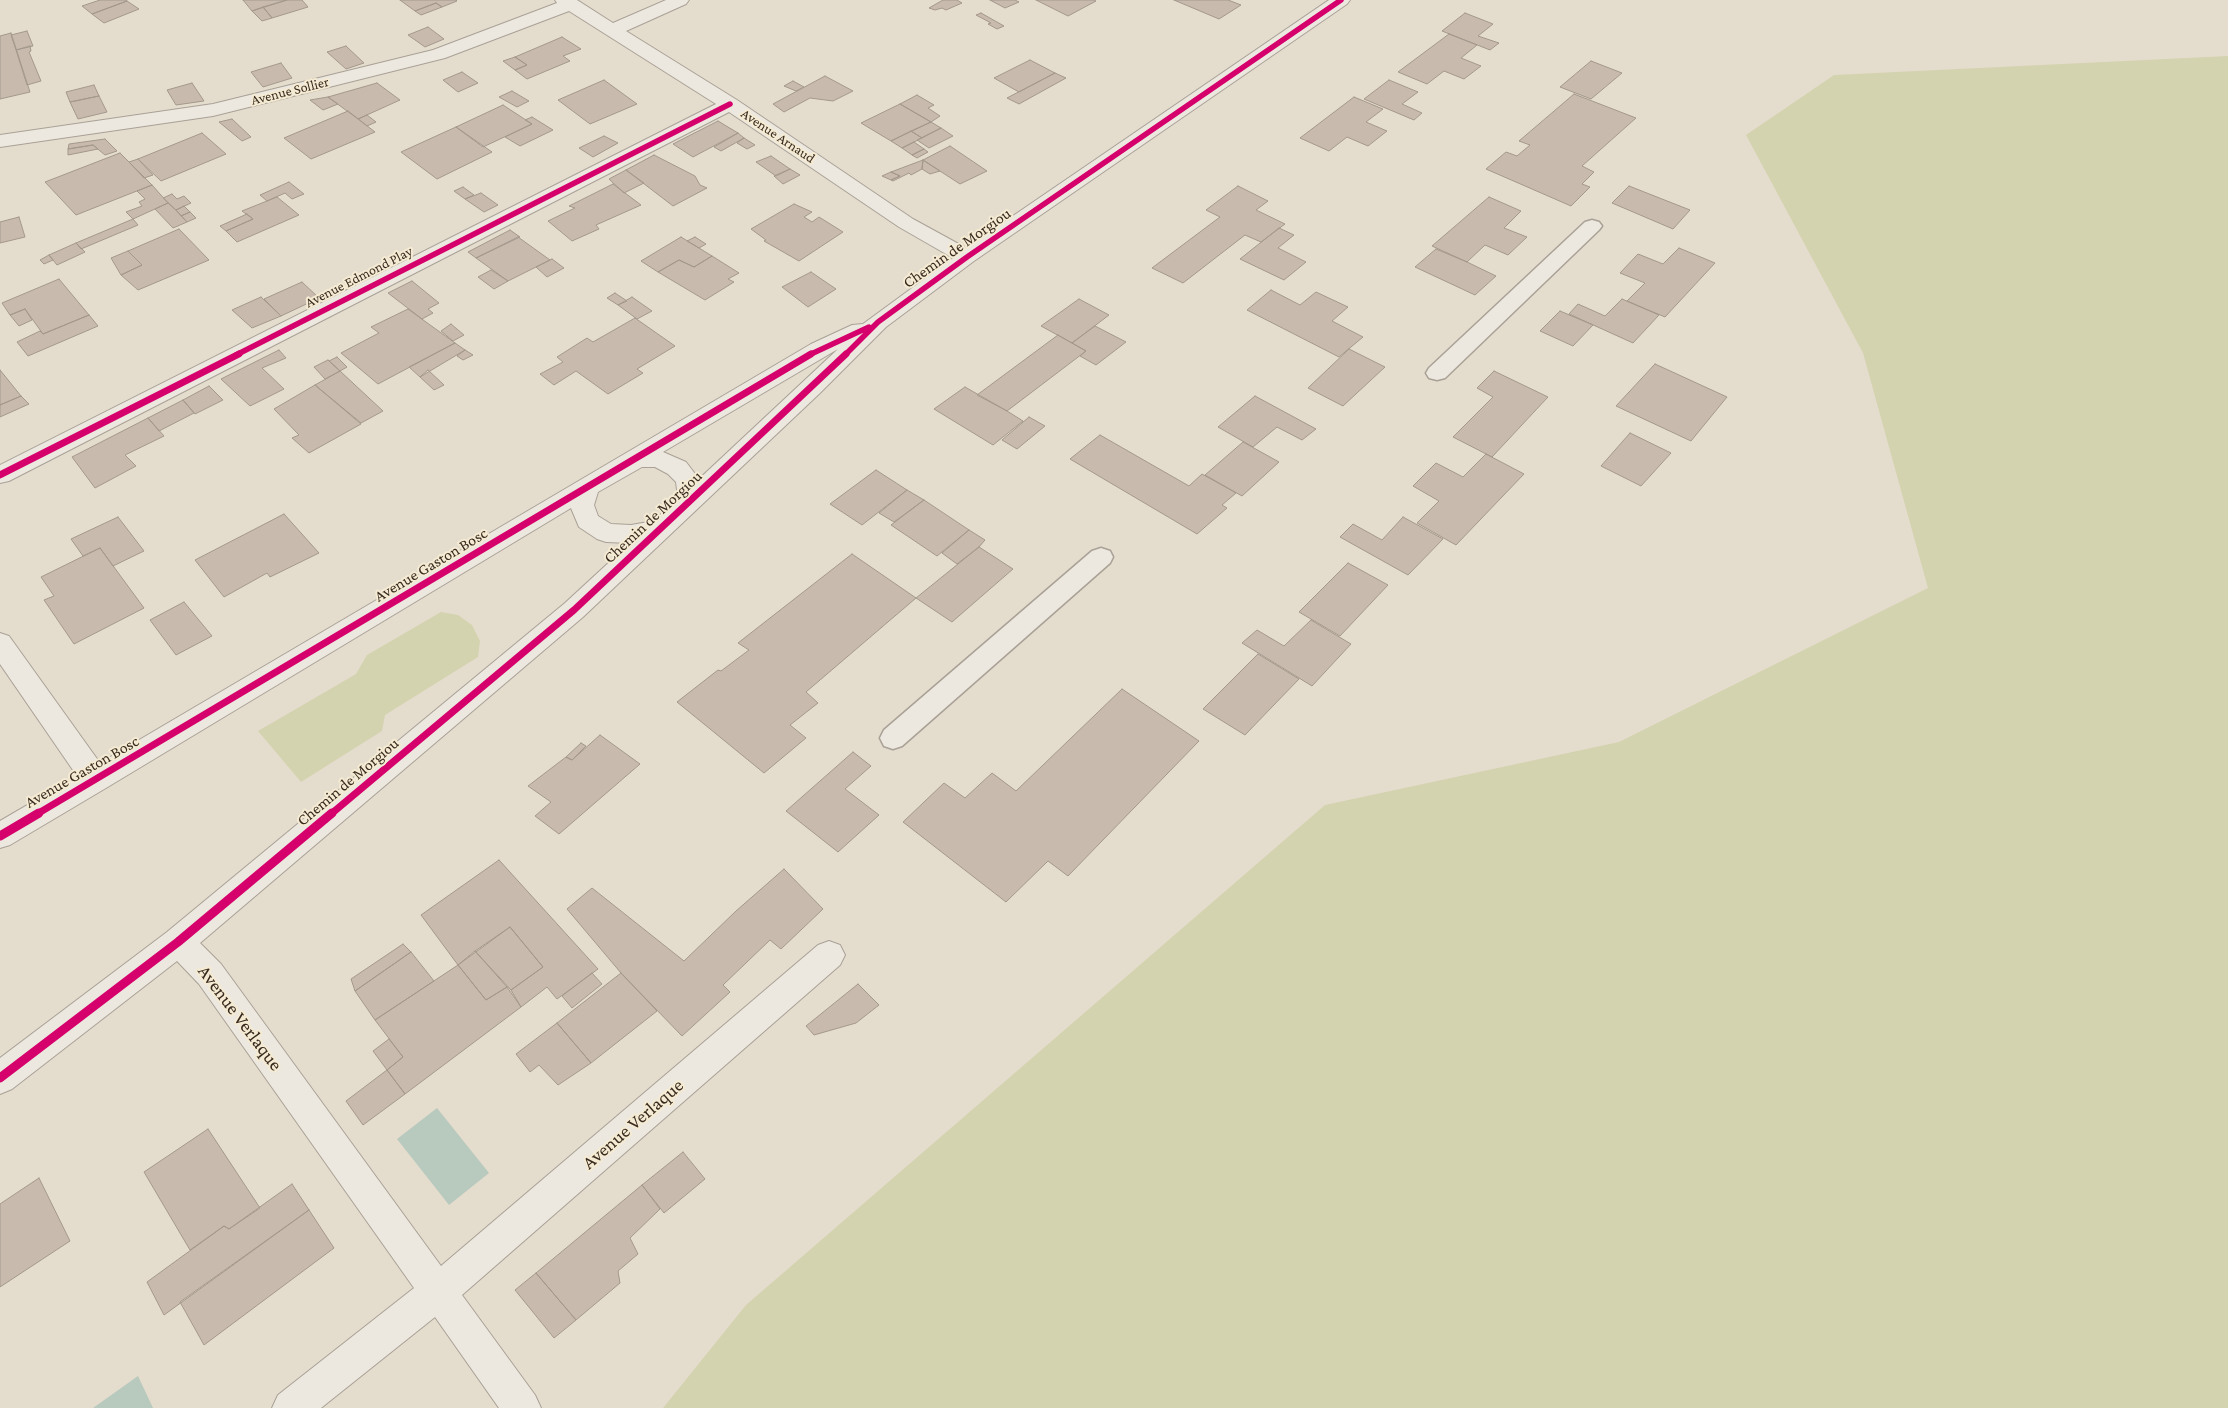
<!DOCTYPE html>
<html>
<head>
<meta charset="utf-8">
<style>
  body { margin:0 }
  canvas { display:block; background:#e4dccd }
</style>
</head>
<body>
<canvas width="2228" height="1408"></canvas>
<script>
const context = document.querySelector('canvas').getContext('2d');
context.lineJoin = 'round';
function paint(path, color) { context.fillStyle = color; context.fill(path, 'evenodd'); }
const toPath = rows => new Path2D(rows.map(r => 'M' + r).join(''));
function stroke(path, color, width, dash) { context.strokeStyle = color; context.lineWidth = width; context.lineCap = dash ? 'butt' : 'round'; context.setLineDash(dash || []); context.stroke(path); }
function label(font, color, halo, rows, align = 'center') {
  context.font = font + ' "Crimson Pro",serif'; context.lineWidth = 4; context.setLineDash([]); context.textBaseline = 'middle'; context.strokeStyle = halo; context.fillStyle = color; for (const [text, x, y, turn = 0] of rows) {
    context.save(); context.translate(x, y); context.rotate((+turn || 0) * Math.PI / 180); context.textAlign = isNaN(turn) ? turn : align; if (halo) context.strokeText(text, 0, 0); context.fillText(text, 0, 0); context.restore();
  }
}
paint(toPath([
  [2228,56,2228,1408,663,1408,746,1305,1325,805,1619,742,1928,588,1863,353,1746,135,1834,75],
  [441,612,458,615,472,625,480,641,478,657,385,715,382,731,301,782,258,731,356,674,367,655]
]), '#d4d3af');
paint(toPath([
  [437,1108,489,1173,449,1205,397,1139],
  [138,1376,153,1408,93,1408]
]), '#b8c9be');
const building = toPath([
  [100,0,125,0,127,1,92,14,82,6,100,0],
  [243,0,287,0,252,11,243,0],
  [287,0,302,0,308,7,272,18,263,7,287,0],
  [400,0,456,0,457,1,442,7,436,3,415,11,400,0],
  [943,0,957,0,962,3,946,10,942,8,935,10,929,8,943,0],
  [990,0,1015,0,1019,2,1005,8,990,0],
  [1036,0,1094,0,1096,1,1068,16,1036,0],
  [1174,0,1228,0,1241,5,1219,19,1174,0],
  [127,1,139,9,104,23,92,14,127,1],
  [436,3,442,7,421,15,415,11,436,3],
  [263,7,272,18,262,21,252,11,263,7],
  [981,13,1004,26,997,29,988,24,991,23,976,15,981,13],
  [1465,13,1493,24,1478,36,1499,43,1490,50,1442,31,1465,13],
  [428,27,444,39,425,47,408,35,428,27],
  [27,31,33,46,16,50,11,35,27,31],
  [11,33,30,92,0,99,0,36,11,33],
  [1449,34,1477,45,1461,58,1481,66,1464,79,1444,71,1427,84,1398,72,1449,34],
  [562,37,581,49,563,56,570,61,527,79,515,70,527,65,515,57,562,37],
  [30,46,31,51,29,52,41,81,27,85,16,50,30,46],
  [346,46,364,63,346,69,327,52,346,46],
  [515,57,527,65,515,70,503,61,515,57],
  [1030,60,1055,73,1019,92,994,78,1030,60],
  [1591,61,1622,73,1591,99,1560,87,1591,61],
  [281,63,292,78,263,87,251,72,281,63],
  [462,72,478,83,458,92,443,80,462,72],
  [1055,73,1066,78,1019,104,1007,98,1055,73],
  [825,76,853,91,833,101,810,98,784,112,773,104,825,76],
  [604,80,637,104,590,124,558,100,604,80],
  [1389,80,1418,92,1402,104,1422,113,1414,120,1364,99,1389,80],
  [793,81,804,87,796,91,784,86,793,81],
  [192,83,204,101,176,105,167,90,192,83],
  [377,83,400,100,358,119,328,97,377,83],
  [94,85,99,96,70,102,66,92,94,85],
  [512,91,529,101,517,107,499,97,512,91],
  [1574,94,1636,118,1582,166,1594,172,1582,184,1590,187,1571,206,1486,169,1506,152,1517,156,1530,145,1519,141,1574,94],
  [917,95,934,105,928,108,940,116,931,122,900,104,917,95],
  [99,96,107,112,78,119,70,102,99,96],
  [328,97,338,104,323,110,310,100,328,97],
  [1354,97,1383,109,1366,122,1387,131,1368,146,1347,137,1329,151,1300,138,1354,97],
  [900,104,931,122,891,141,861,123,900,104],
  [503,105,532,124,483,147,456,127,503,105],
  [348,111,375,132,311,159,284,138,348,111],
  [367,115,376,122,367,126,358,119,367,115],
  [532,117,553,130,520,146,505,137,532,124,525,120,532,117],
  [232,119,251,137,242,141,219,122,232,119],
  [718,121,738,133,693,157,673,144,718,121],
  [931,122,941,128,922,138,911,131,931,122],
  [456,127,492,152,437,179,401,152,456,127],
  [941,128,953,136,929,148,917,140,941,128],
  [911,131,922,138,902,148,891,141,911,131],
  [202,133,226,154,161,181,138,159,202,133],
  [738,133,744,138,721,151,714,147,738,133],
  [604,136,618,143,593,157,579,148,604,136],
  [744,138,755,145,747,149,737,143,744,138],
  [105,139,117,151,105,155,93,145,68,149,69,144,105,139],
  [914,142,924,149,912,155,902,148,914,142],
  [93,145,98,149,68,155,68,149,93,145],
  [950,146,987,171,960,184,923,160,950,146],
  [924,149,928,152,917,158,912,155,924,149],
  [120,153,152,185,76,215,45,182,120,153],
  [654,155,695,176,700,185,707,188,673,206,626,170,654,155],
  [771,156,790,169,776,176,756,162,771,156],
  [138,159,153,175,144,178,129,162,138,159],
  [923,160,922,169,911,175,909,173,893,181,891,180,900,176,891,172,923,160],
  [923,160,940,171,930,174,922,169,923,160],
  [790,169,800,175,783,184,774,176,790,169],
  [626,170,644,183,624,193,609,179,626,170],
  [891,172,900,176,891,180,882,176,891,172],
  [289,182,304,194,292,199,285,193,267,201,260,195,289,182],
  [613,184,641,205,596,225,599,229,572,241,548,221,575,208,569,206,613,184],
  [152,185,168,203,133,219,126,212,142,206,139,202,145,199,137,191,152,185],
  [1238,186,1268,201,1256,210,1285,224,1261,242,1245,235,1183,283,1152,268,1220,217,1206,210,1238,186],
  [1629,186,1690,210,1673,229,1612,203,1629,186],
  [463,187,474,195,465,199,454,191,463,187],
  [481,193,498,205,484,212,465,199,481,193],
  [172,194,177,199,184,196,191,203,176,210,163,198,172,194],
  [277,197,299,215,237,242,226,231,253,219,242,211,277,197],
  [1489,197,1521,211,1504,228,1527,237,1508,255,1485,245,1467,262,1432,246,1489,197],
  [168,203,176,210,187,222,173,228,155,209,168,203],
  [794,204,812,212,804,217,812,222,819,217,843,232,799,261,764,241,766,240,751,229,794,204],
  [184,206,190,212,181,216,176,210,184,206],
  [190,212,196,218,187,222,181,216,190,212],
  [247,214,253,219,226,231,220,226,247,214],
  [19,217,25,237,0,243,0,222,19,217],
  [133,219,138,225,81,249,76,243,133,219],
  [1279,228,1294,235,1278,248,1306,262,1284,280,1240,259,1279,228],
  [179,229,209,260,138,290,121,275,142,265,128,251,179,229],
  [510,230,520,237,476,258,468,252,510,230],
  [518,237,550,260,508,281,476,258,518,237],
  [681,237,712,256,694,267,679,260,658,272,641,261,681,237],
  [695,237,706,244,699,248,687,241,695,237],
  [76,243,85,252,57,265,49,255,76,243],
  [1679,248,1715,263,1665,317,1627,301,1645,283,1620,273,1638,254,1663,264,1679,248],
  [1436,249,1467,262,1496,276,1475,295,1415,267,1436,249],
  [128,251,142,265,121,275,111,258,128,251],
  [49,255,53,260,44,264,40,260,49,255],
  [712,256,739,273,728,279,734,282,705,300,658,272,679,260,694,267,712,256],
  [552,259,564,268,547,277,536,267,552,259],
  [491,270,508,281,494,289,478,277,491,270],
  [811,272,836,289,808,307,782,287,811,272],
  [59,279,89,315,43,334,25,309,10,315,2,303,59,279],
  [412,281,439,303,428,309,433,313,422,319,388,293,412,281],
  [302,282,319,298,281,316,264,299,302,282],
  [1271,290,1300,305,1316,292,1348,307,1332,321,1363,337,1339,357,1247,310,1271,290],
  [615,293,627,301,618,305,607,298,615,293],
  [261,297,281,316,252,328,232,310,261,297],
  [632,297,652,311,637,319,618,305,632,297],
  [1079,299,1109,315,1072,343,1041,326,1079,299],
  [1622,299,1659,315,1633,343,1569,314,1578,304,1605,316,1622,299],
  [25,309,32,320,19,326,10,315,25,309],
  [408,309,455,343,378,384,341,353,379,333,371,327,408,309],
  [1560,311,1593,325,1573,346,1540,331,1560,311],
  [89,315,98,326,28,356,17,342,40,331,43,334,89,315],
  [635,318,675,346,637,369,643,373,608,394,576,371,554,385,540,374,563,362,557,357,587,338,593,342,635,318],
  [451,324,464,335,453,341,441,331,451,324],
  [1095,326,1126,342,1096,365,1080,356,1086,351,1072,343,1095,326],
  [1058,335,1086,351,1007,411,977,395,1058,335],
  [455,343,465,350,420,377,409,367,455,343],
  [1349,349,1385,367,1343,406,1308,388,1349,349],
  [279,350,286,358,262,368,284,389,250,406,221,379,279,350],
  [465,350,473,355,463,360,457,356,465,350],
  [337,357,347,367,340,371,329,361,337,357],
  [328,360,340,371,325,379,314,367,328,360],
  [1655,364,1727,397,1691,441,1616,406,1655,364],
  [0,370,21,396,0,405,0,370],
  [428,370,444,385,434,390,420,377,428,370],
  [340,371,383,411,361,423,315,385,340,371],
  [1494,371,1548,397,1492,457,1453,437,1493,397,1477,388,1494,371],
  [315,385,361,424,309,453,292,438,299,435,274,409,315,385],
  [209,386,223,400,195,414,183,400,209,386],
  [965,387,1007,411,1023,421,993,445,934,409,965,387],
  [21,396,29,404,0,417,0,405,21,396],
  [1255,396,1316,429,1302,440,1277,427,1253,447,1218,427,1255,396],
  [183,400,194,413,159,431,148,418,183,400],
  [1029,417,1045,426,1017,449,1002,440,1029,417],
  [148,418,164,436,125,455,136,466,95,488,72,457,148,418],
  [1630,433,1671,453,1641,486,1601,466,1630,433],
  [1100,435,1189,486,1202,474,1236,493,1222,505,1227,508,1197,534,1070,459,1100,435],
  [1243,442,1279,462,1242,496,1205,475,1243,442],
  [1486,454,1524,474,1456,545,1417,523,1439,501,1413,486,1436,463,1463,477,1486,454],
  [876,470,907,490,862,525,830,504,876,470],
  [907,490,924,500,894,522,879,513,907,490],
  [924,500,969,530,937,556,891,525,924,500],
  [284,514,319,553,270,577,267,573,224,597,195,560,284,514],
  [118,517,144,551,113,566,100,548,83,556,71,539,118,517],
  [1403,517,1443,539,1408,575,1340,537,1353,524,1382,540,1403,517],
  [969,530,985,540,979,547,957,564,942,553,969,530],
  [979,547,1013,569,952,622,916,598,979,547],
  [100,548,144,608,74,644,44,600,54,596,41,577,100,548],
  [852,554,916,598,806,692,818,703,790,725,806,738,764,773,677,702,718,670,721,671,749,650,738,643,852,554],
  [1348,563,1388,585,1340,636,1299,612,1348,563],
  [184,602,212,636,176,655,150,620,184,602],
  [1311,620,1351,644,1312,686,1242,643,1257,630,1284,646,1311,620],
  [1258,654,1299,679,1245,735,1203,709,1258,654],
  [1122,689,1199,741,1068,876,1048,861,1006,902,903,822,944,783,965,798,992,773,1016,791,1122,689],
  [600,735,640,764,559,834,535,816,551,802,528,786,566,757,572,760,600,735],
  [581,743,586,746,572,760,566,757,581,743],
  [853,752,871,766,845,789,879,815,838,852,786,811,853,752],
  [499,860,598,969,557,999,547,987,521,1007,511,990,543,967,510,927,458,965,421,915,499,860],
  [784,869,823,909,781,949,770,940,723,985,730,992,682,1036,621,973,567,909,592,888,684,961,736,911,784,869],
  [510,927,543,967,511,990,475,951,510,927],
  [403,944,411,952,355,991,351,979,403,944],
  [475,951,507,987,486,1000,458,965,475,951],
  [411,952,434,981,375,1020,355,991,411,952],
  [458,965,486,1000,507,987,521,1007,405,1094,387,1070,403,1057,375,1020,458,965],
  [592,973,602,984,572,1008,562,996,592,973],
  [621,973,657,1011,591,1063,557,1023,621,973],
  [858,984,879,1005,856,1023,814,1035,806,1026,858,984],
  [557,1023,591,1063,558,1085,539,1065,530,1072,516,1054,557,1023],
  [389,1039,403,1057,387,1070,373,1051,389,1039],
  [387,1070,405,1094,363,1125,346,1101,387,1070],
  [208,1129,260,1208,229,1229,224,1226,190,1250,144,1172,208,1129],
  [683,1152,705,1179,664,1213,642,1185,683,1152],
  [39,1178,70,1241,0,1287,0,1204,39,1178],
  [292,1184,309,1210,164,1315,147,1282,224,1226,229,1229,292,1184],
  [642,1185,660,1209,630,1238,638,1254,618,1271,620,1283,576,1320,536,1273,642,1185],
  [309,1210,334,1248,204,1345,180,1302,309,1210],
  [536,1273,576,1320,554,1338,515,1290,536,1273]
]);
paint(building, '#c8bbae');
stroke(building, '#a4988c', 1);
const lane = toPath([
  [1592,220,1599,222,1602,226,1599,230,1445,378,1437,380,1429,378,1426,373,1429,368,1585,222,1592,220],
  [1101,548,1110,551,1113,557,1110,563,902,746,893,749,884,746,880,738,884,730,1092,551,1101,548]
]);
const street = toPath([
  [555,0,577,0,613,23,666,0,689,0,686,4,626,31,737,100,913,219,966,248,1329,0,1350,0,1347,4,974,261,886,327,820,393,583,617,200,943,221,964,441,1266,818,945,829,941,840,945,845,955,840,965,462,1295,535,1395,541,1408,499,1408,435,1317,321,1408,272,1408,278,1395,414,1288,199,984,177,961,12,1089,0,1094,0,1058,167,932,565,603,630,543,606,542,597,539,579,527,571,508,106,788,10,845,0,848,0,821,77,776,0,664,0,633,9,636,100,763,811,344,852,325,863,324,953,258,899,227,729,112,9,481,0,483,0,465,716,104,569,11,445,58,213,116,0,147,0,135,213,104,433,50,557,3,555,0],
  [838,349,699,479,686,462,663,452,838,349],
  [642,467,655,467,668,474,676,482,678,498,654,521,631,525,611,524,598,516,594,505,598,492,642,467]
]);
stroke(lane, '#a9a196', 3);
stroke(street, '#a9a196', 2);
paint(lane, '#ece8df');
paint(street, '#ece8df');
stroke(toPath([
  [236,355,730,104],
  [809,355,869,327],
  [845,355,878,322,967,257,1341,0]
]), '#d6006c', 5.5);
stroke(toPath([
  [0,475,239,354],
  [37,814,811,354],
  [331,814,574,610,846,354]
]), '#d6006c', 7);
stroke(toPath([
  [0,836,39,813],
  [0,1078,178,942,332,813]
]), '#d6006c', 9);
label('14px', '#382a1e', '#f5ebd3', [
  ["Avenue Sollier",290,91,-14],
  ["Avenue Arnaud",778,136,34],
  ["Avenue Edmond Play",359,277,-27]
]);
label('16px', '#382a1e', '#f5ebd3', [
  ["Chemin de Morgiou",957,248,-35],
  ["Chemin de Morgiou",653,517,-43],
  ["Avenue Gaston Bosc",431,565,-31],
  ["Avenue Gaston Bosc",82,772,-30],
  ["Chemin de Morgiou",348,782,-40]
]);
label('19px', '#382a1e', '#f5ebd3', [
  ["Avenue Verlaque",240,1018,53],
  ["Avenue Verlaque",633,1124,-41]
]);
</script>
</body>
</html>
